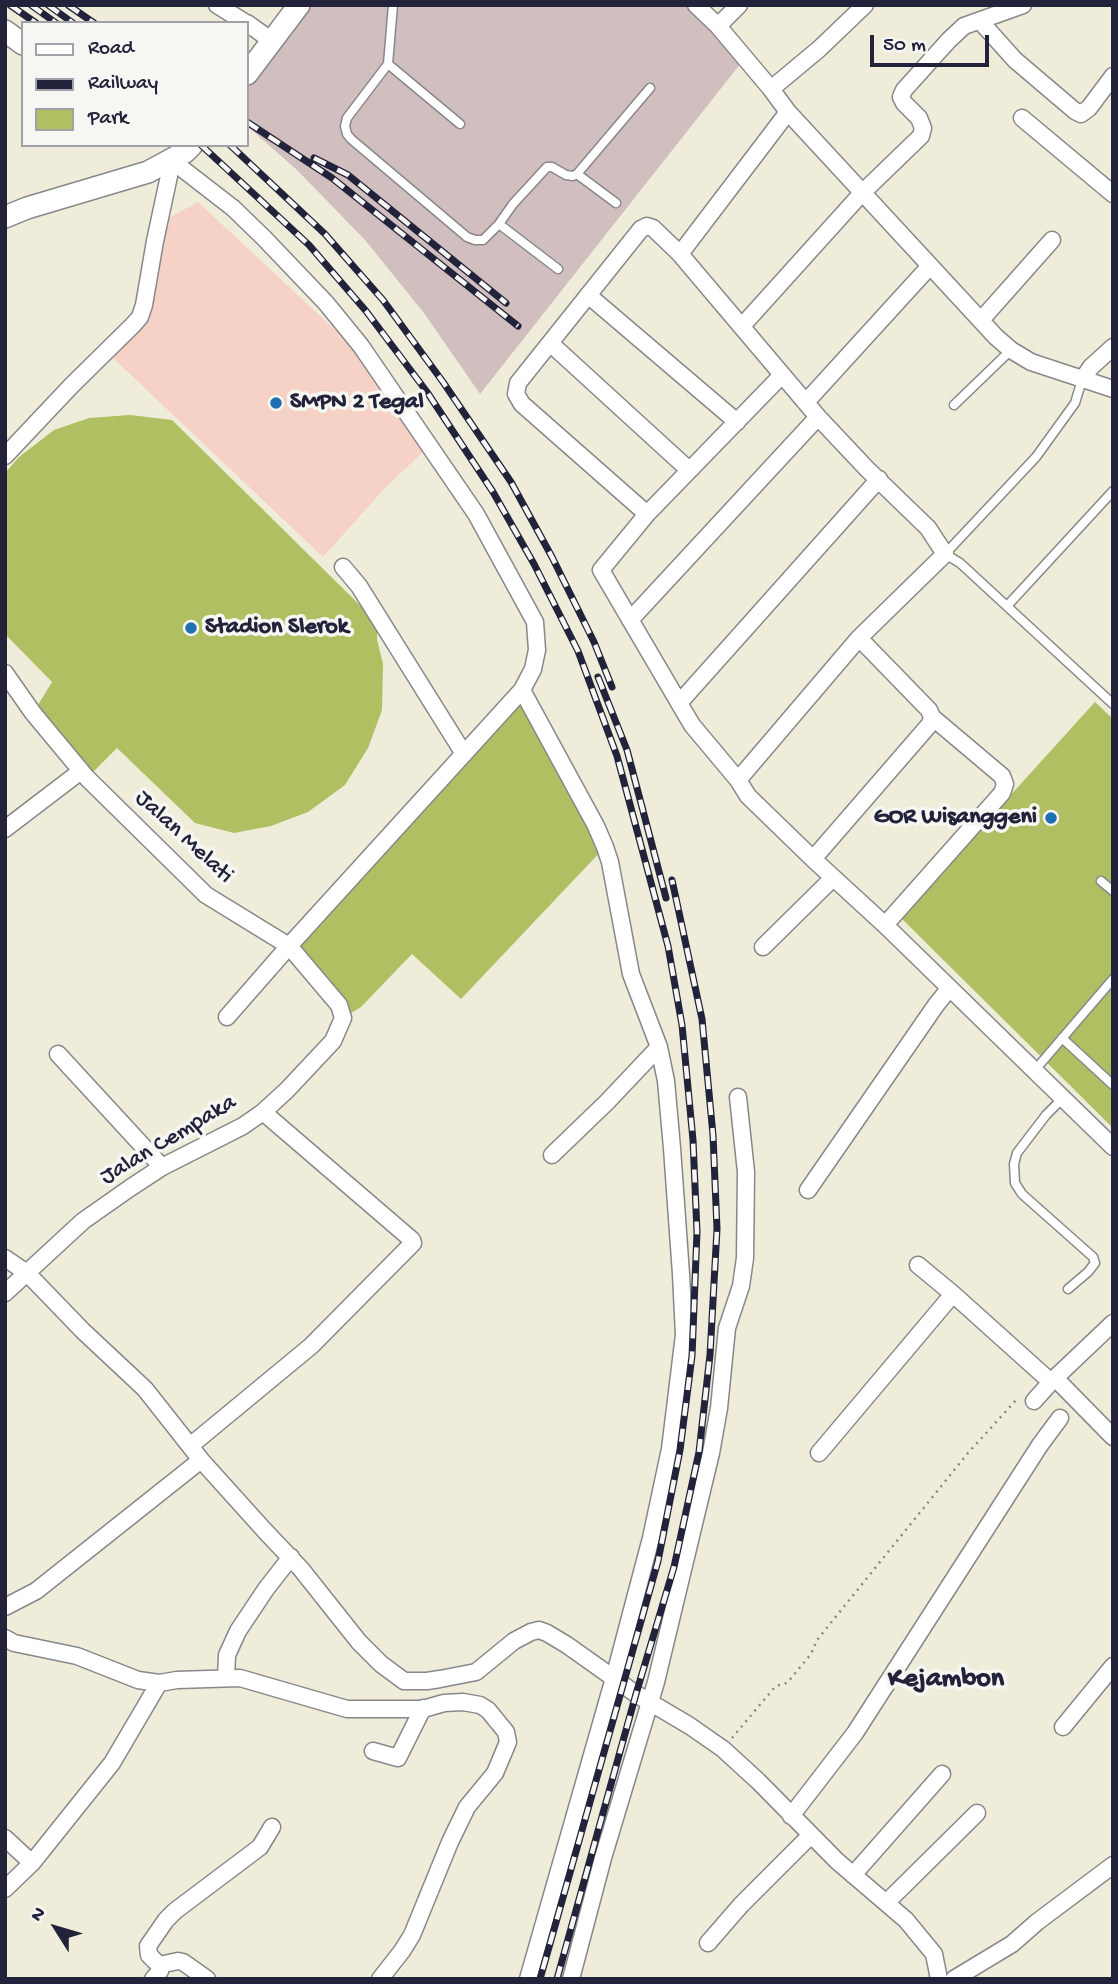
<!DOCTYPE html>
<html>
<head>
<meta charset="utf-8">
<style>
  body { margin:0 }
  #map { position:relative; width:1118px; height:1984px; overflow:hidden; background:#efecd9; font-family:"Gochi Hand",sans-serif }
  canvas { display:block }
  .frame { position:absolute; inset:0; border:7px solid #22223b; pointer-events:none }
  .legend { position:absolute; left:21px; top:21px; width:228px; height:126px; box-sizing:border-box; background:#f6f6f2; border:2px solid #a1a1a9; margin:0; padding:9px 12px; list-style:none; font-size:21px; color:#22223b }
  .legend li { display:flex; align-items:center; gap:14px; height:35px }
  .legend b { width:35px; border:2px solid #a1a1a9 }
  .north { position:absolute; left:21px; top:1893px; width:70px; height:70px; -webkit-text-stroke:5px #f6f6f2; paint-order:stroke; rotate:307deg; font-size:19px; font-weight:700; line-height:28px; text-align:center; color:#22223b }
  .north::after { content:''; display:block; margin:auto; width:24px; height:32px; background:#22223b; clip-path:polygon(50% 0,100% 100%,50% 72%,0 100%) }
  .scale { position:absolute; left:870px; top:35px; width:119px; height:32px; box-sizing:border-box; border:4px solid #22223b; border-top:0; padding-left:9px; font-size:21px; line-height:24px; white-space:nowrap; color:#22223b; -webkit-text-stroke:5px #f6f6f2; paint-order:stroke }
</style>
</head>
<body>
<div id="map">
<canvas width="1118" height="1984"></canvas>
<div class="frame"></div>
<ul class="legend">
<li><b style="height:9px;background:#fff"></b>Road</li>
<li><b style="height:9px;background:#22223b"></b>Railway</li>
<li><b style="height:19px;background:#afbf62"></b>Park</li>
</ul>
<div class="north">N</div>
<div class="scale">50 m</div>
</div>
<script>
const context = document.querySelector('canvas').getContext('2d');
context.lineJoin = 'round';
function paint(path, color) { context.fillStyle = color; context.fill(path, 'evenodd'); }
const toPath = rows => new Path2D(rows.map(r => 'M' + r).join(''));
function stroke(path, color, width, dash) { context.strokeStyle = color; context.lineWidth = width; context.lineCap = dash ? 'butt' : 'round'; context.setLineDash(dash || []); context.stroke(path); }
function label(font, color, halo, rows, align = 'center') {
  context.font = font + ' "Gochi Hand",sans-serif'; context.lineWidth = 7; context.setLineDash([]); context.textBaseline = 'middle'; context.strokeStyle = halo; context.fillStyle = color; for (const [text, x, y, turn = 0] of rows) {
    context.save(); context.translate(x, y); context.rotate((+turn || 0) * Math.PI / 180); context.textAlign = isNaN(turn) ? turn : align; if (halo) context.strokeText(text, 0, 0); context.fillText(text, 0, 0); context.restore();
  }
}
paint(toPath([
  [198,202,349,343,425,450,385,488,323,557,111,356,147,323,167,219]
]), '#f6d1c6');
paint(toPath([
  [306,5,686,5,741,63,480,394,424,313,365,240,297,170,247,126,247,79]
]), '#d1bfbf');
paint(toPath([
  [130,415,172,420,378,623,377,640,383,664,382,710,368,748,345,785,308,812,271,826,234,833,195,823,117,748,87,778,33,713,52,682,5,634,5,473,19,457,54,430,89,418],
  [522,690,605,847,461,999,412,954,361,1007,343,1018,289,946],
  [1095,702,1113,719,1113,1128,900,917]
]), '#afbf62');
const service = toPath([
  [393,5,388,64,347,118,345,126,347,134,351,139,467,237,475,240,483,240,499,224,513,204,547,167,552,167,566,175,573,176,577,174,650,88],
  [388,64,460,124],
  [577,174,616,203],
  [499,224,558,269],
  [1082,380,1075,403,1036,457,945,554,960,563,1113,704],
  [954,405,1011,350],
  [1007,606,1113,491],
  [1101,881,1113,891],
  [1062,1038,1113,1085],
  [1035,1070,1113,979],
  [1063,1098,1046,1115,1017,1153,1014,1164,1015,1183,1022,1194,1093,1257,1095,1263,1088,1272,1068,1289]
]);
const minor = toPath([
  [217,5,246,23],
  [696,5,718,26,771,89,788,112,996,337,1011,350,1031,362,1113,389],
  [980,21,1015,60,1075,111,1081,114,1089,108,1113,76],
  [247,23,272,41],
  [718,26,739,5],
  [771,89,819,49,865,5],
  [1022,118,1113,194],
  [171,160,233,208,264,238,326,303,361,346,476,514,535,622,537,650,533,669,522,690,289,946,227,1017],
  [680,254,788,112],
  [588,295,737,422],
  [982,319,1052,240],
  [742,326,862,193,921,136,923,128,919,118,904,103,901,97,904,90,949,40,964,26,1023,5],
  [550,343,689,470],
  [782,375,647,514,601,570,692,725,738,780,748,796,813,859,885,925,1113,1147],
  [1082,380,1091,367,1113,347],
  [806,402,930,266],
  [5,456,72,385,133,325,140,317,144,305,155,241,169,176,171,160],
  [647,514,522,404,516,394,518,383,641,229,647,226,653,228,680,254,818,417],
  [343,567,359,586,464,754],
  [630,620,818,417,867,469,928,528,945,554,859,638,738,780],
  [5,673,33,713,87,778,206,895,289,946,339,1005,343,1018,333,1041,287,1090,263,1112,243,1126,162,1167,130,1188,83,1221,5,1293],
  [522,690,596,826,605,847,610,862,631,974,659,1047,666,1081,672,1148,681,1274,684,1335,670,1449,651,1538,614,1678,528,1979],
  [680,702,879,479],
  [5,829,81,771],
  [813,859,930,724,932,717,929,710,859,638],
  [885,925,1002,793,1005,784,1002,776,932,717],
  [763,947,833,878],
  [58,1054,162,1167],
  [552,1155,607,1102,659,1047],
  [808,1190,936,1005,949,989],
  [5,1258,27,1273,83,1331,145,1389,201,1460,265,1531,301,1569,359,1642,381,1664,404,1681,427,1681,440,1679,476,1672,514,1641,531,1632,539,1630,547,1633,567,1645,636,1694,690,1726,723,1749,758,1781,837,1861,906,1920,934,1954,939,1979],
  [918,1265,953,1294,1051,1382,1055,1378],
  [1113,1323,1055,1378,1113,1437],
  [1034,1401,1051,1382],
  [190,1446,311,1346,413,1243,412,1240,263,1112],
  [819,1453,953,1294],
  [5,1607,36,1591,201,1460],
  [5,1638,14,1643,77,1656,138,1680,159,1683,177,1680,240,1678,347,1709,423,1709,444,1703,463,1702,480,1705,488,1710,506,1732,508,1742,495,1773,467,1807,450,1842,412,1935,402,1951,380,1979],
  [226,1678,227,1655,238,1631,266,1589,291,1557],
  [1063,1727,1113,1666],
  [373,1751,398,1758,423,1708],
  [791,1816,855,1733,1040,1445,1060,1418],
  [5,1838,32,1863],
  [853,1875,942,1774],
  [5,1889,32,1863,112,1763,159,1683],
  [887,1902,977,1813],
  [708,1943,741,1905,810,1836],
  [159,1965,178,1961,183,1962,207,1979],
  [153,1979,160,1971,159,1965,149,1955,148,1946,166,1920,175,1911,260,1847,272,1827],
  [571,1979,603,1858,656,1682,711,1453,719,1408,727,1328,741,1286,745,1258,746,1172,738,1097],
  [954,1979,1012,1944,1037,1922,1113,1865]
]);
const tertiary = toPath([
  [5,31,23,44],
  [247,74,299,5],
  [5,217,27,208,148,172,185,152,192,145]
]);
stroke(service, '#88878a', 11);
stroke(minor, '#88878a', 19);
stroke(tertiary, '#88878a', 24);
stroke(toPath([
  [732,1738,774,1688,779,1685,787,1683,811,1654,817,1640,968,1453,1018,1398]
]), '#88878a', 2.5, [2, 5]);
stroke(service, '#fff', 8);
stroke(minor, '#fff', 16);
stroke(tertiary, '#fff', 21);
const rail = toPath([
  [10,5,36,23],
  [31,5,56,23],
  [48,5,73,23],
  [68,5,94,23],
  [247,122,332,178,518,326],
  [201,145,309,245,366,311,427,392,493,492,534,564,578,651,617,756,668,946,682,1025,693,1140,697,1232,692,1356,680,1450,658,1561,540,1979],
  [230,145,325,234,383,300,443,382,511,482,552,557,594,642,612,687],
  [314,158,348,175,506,303],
  [598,677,627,750,666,898],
  [557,1979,636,1694,674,1567,699,1452,710,1355,717,1229,713,1135,702,1019,672,880]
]);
stroke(rail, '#22223b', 7);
stroke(rail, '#f6f6f2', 4.5, [13]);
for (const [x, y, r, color] of [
  [276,403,7,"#1f6fb2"],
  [191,628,7,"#1f6fb2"],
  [1051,818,7,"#1f6fb2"]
]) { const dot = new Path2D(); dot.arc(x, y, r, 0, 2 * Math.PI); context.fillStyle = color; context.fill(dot); stroke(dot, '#f6f6f2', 2.5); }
label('bold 24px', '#22223b', '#f6f6f2', [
  ["SMPN 2 Tegal",290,403],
  ["Stadion Slerok",205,628],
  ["GOR Wisanggeni",1037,818,"right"]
], 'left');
label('24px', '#22223b', '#f6f6f2', [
  ["Jalan Melati",183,838,43],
  ["Jalan Cempaka",169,1141,-31]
]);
label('bold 28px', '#22223b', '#f6f6f2', [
  ["Kejambon",946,1681]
]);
</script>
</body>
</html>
